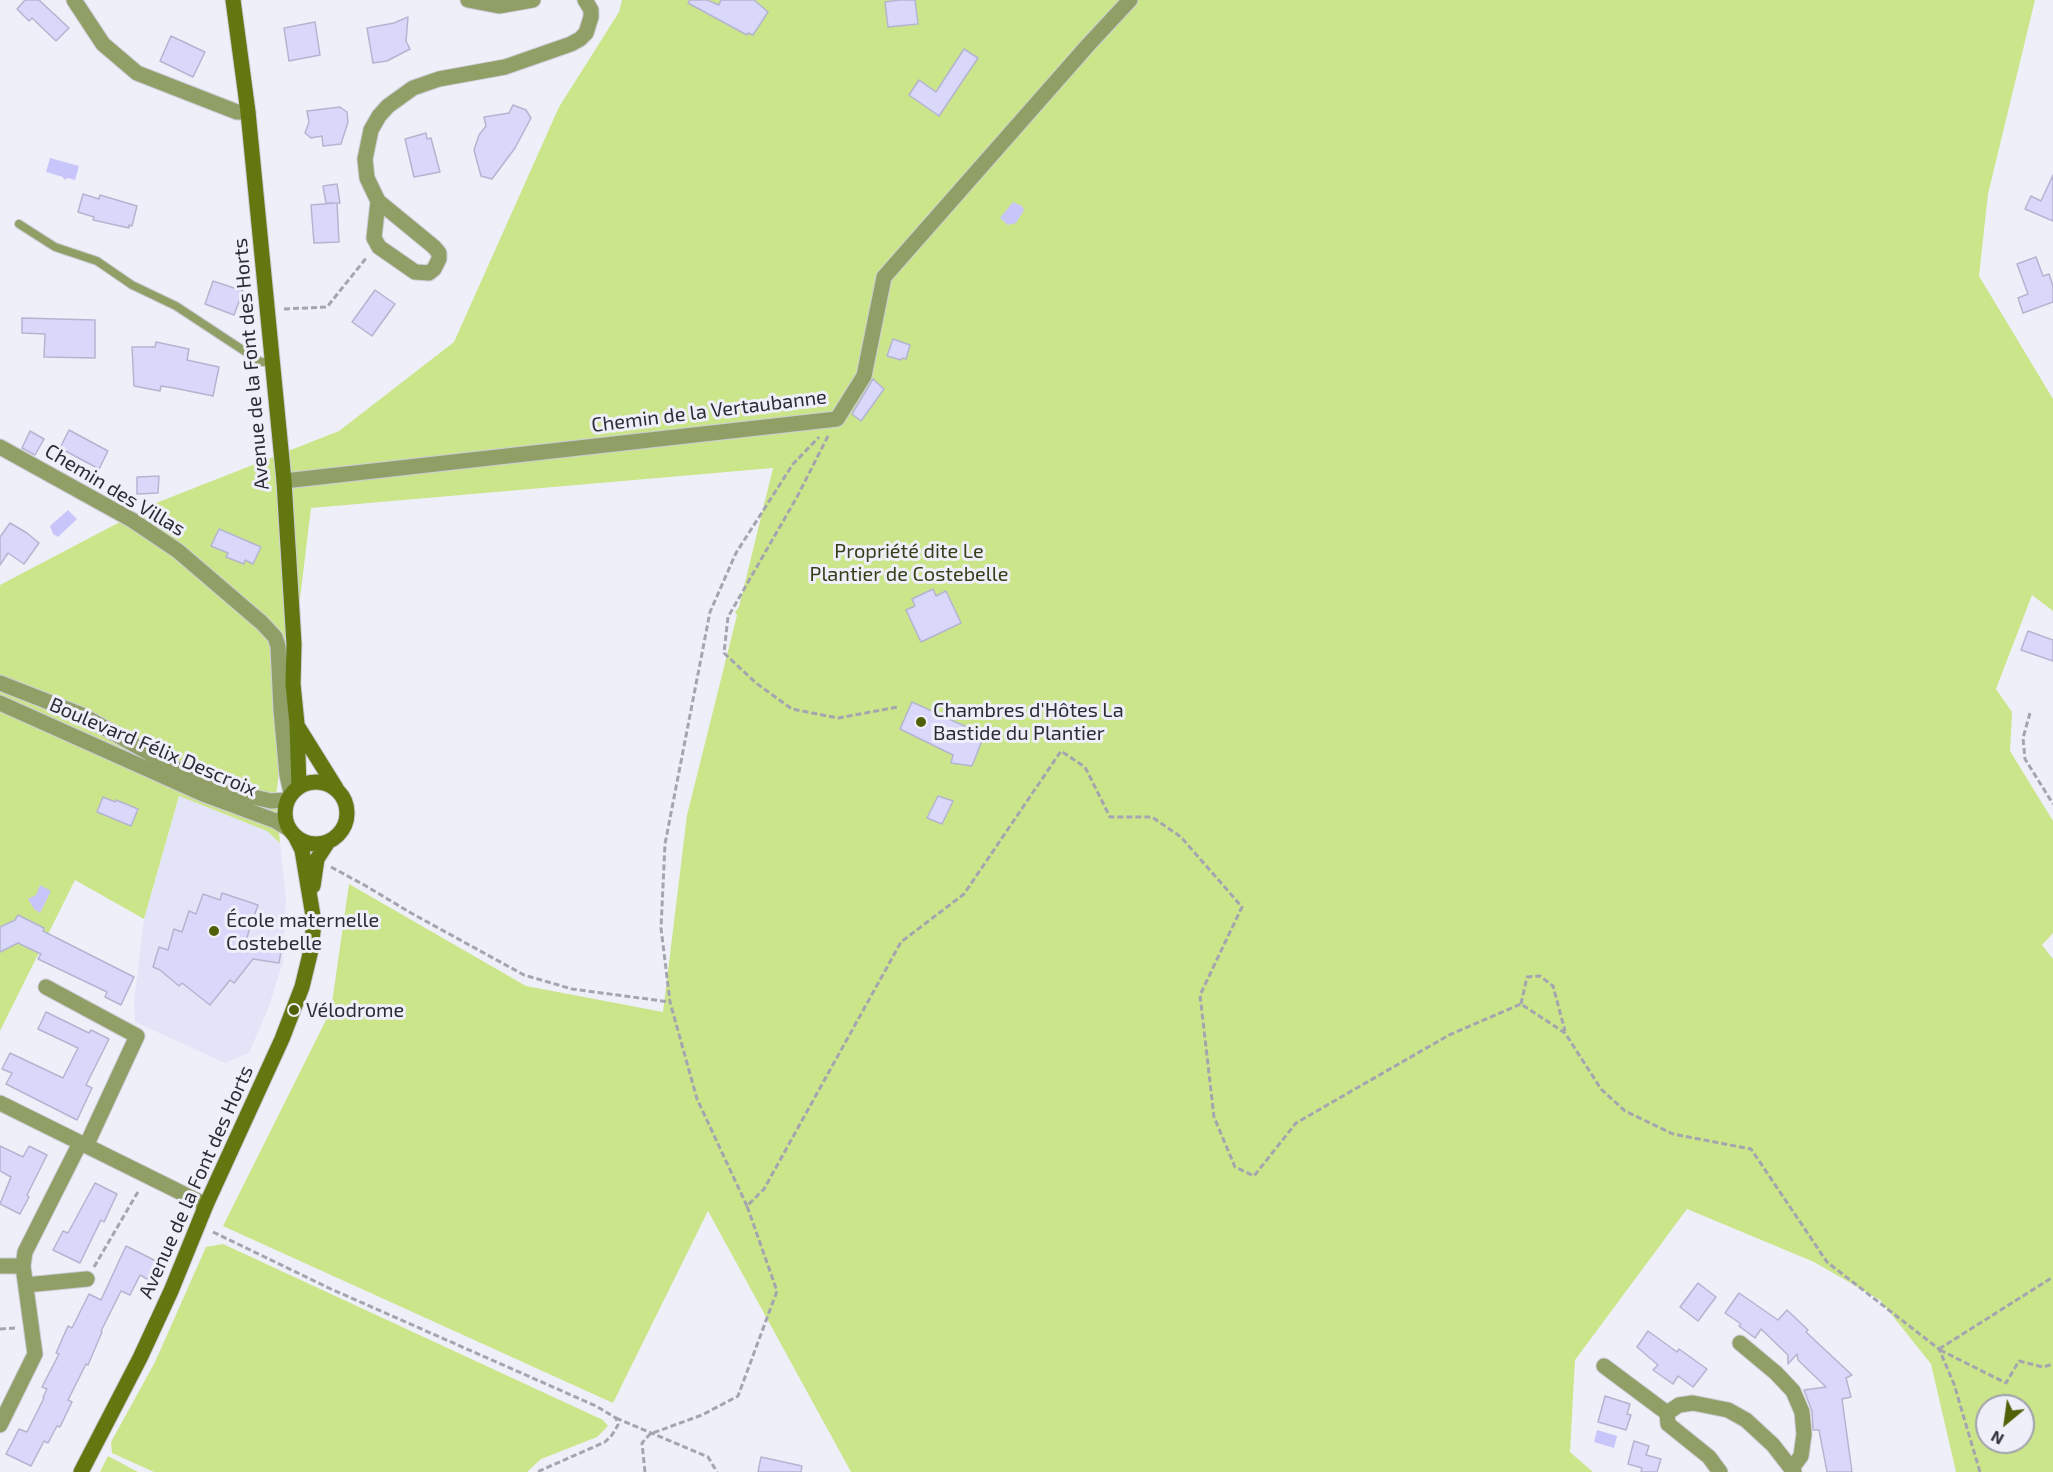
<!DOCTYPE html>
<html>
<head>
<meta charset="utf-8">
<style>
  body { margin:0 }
  #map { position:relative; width:2053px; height:1472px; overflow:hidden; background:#efeffa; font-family:"Exo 2",sans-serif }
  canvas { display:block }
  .north { position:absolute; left:1975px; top:1394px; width:60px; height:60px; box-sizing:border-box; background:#efeffa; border:2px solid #a1a1ac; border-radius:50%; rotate:209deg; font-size:16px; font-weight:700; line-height:24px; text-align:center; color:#2c2c36 }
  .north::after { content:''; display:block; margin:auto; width:21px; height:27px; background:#4f6107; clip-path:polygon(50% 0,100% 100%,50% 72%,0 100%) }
</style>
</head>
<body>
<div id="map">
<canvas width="2053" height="1472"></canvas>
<div class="north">N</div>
</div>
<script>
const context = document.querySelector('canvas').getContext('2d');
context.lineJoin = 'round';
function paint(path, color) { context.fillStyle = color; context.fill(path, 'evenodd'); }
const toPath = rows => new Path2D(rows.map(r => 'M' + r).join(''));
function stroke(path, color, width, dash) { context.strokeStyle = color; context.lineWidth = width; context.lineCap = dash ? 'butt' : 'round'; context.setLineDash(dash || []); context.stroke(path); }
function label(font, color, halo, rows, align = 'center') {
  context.font = font + ' "Exo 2",sans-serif'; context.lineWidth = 6; context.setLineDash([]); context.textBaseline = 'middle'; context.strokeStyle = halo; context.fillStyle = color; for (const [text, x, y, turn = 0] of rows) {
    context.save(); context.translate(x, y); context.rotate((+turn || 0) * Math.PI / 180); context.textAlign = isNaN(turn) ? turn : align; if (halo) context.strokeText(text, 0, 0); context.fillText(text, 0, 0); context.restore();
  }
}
paint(toPath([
  [179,796,267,831,280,843,286,900,283,962,268,1009,249,1053,225,1063,135,1022,134,1001,144,919]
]), '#e4e4f9');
paint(toPath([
  [622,0,2035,0,1988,194,1979,276,2053,399,2053,611,2032,595,1996,689,2012,712,2010,751,2053,821,2053,933,2042,945,2053,959,2053,1472,1956,1472,1931,1364,1880,1300,1814,1262,1687,1209,1575,1360,1570,1452,1593,1472,851,1472,708,1211,613,1403,223,1226,331,1010,349,884,526,986,663,1012,687,815,737,615,735,612,739,607,773,468,311,508,276,797,280,843,267,831,179,796,144,919,75,880,0,1031,0,585,156,503,339,431,454,342,559,107,619,12],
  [1987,1406,2023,1406,2023,1442,1987,1442],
  [223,1244,603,1420,608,1426,597,1437,541,1459,527,1472,154,1472,112,1453,111,1442,155,1362,206,1247],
  [108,1456,138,1472,100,1472]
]), '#cbe58a');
paint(toPath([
  [50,158,79,166,75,180,68,178,64,180,63,177,46,172],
  [1013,202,1022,206,1024,210,1016,223,1008,225,1000,218],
  [68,510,77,519,58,537,53,534,50,526],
  [40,885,51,891,40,913,34,909,28,899,36,895],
  [1597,1430,1617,1436,1614,1448,1594,1442]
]), '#c8c5fa');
const building = toPath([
  [25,0,39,0,69,28,56,41,32,18,29,21,17,9,25,0],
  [690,0,707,0,719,5,721,0,754,0,768,12,753,35,748,33,747,35,688,3,690,0],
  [899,0,915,0,918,24,888,27,885,2,899,0],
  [408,17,406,41,410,49,387,61,373,63,367,28,394,23,408,17],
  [315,22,320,55,289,61,284,28,315,22],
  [171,36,205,52,193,77,160,61,171,36],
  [964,49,978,58,939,116,909,95,919,80,936,92,964,49],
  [513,105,526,110,531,118,515,148,492,179,481,176,474,150,479,135,486,126,484,117,509,113,513,105],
  [340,107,347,112,348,122,341,144,323,146,322,136,311,138,305,133,309,122,307,111,340,107],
  [426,133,427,139,431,138,440,172,414,177,405,139,426,133],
  [2053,175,2053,221,2025,209,2031,196,2041,201,2053,175],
  [337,184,340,203,337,203,339,242,314,243,311,205,335,203,326,203,323,186,337,184],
  [83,194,99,199,100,195,137,206,132,226,129,225,129,228,93,220,94,217,78,212,83,194],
  [2036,257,2043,276,2049,274,2053,286,2053,302,2023,313,2018,298,2028,294,2017,264,2036,257],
  [213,281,243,291,234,315,205,304,213,281],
  [375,290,395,304,372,336,352,322,375,290],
  [22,318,95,320,95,358,44,357,45,334,22,333,22,318],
  [893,339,910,345,906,359,902,358,901,360,887,356,893,339],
  [156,342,189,349,187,360,219,367,213,396,174,388,161,386,160,391,134,386,132,347,155,347,156,342],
  [873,379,884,389,861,421,852,414,873,379],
  [69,430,108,451,99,469,60,448,69,430],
  [30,431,44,439,35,455,22,448,30,431],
  [159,476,158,493,137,494,137,477,159,476],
  [10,523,27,533,39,543,24,564,8,553,0,565,0,537,10,523],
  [219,529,261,547,253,564,245,560,244,564,226,557,228,553,211,546,219,529],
  [933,589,936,596,946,591,961,623,921,642,906,610,915,606,912,599,933,589],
  [2028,631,2053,640,2053,661,2021,650,2028,631],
  [912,702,971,729,983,738,972,766,951,763,953,755,900,729,912,702],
  [938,796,953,801,942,824,927,818,938,796],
  [103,797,115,802,116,800,138,809,131,826,97,812,103,797],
  [222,893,258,905,246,940,282,945,279,963,253,959,234,983,230,980,210,1005,182,983,179,986,160,970,153,967,159,947,168,950,174,929,182,932,189,911,196,914,203,894,220,900,222,893],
  [18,915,44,928,43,931,134,977,121,1005,105,997,107,992,38,959,41,954,18,943,0,952,0,927,15,920,18,915],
  [46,1012,89,1033,91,1030,109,1039,86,1085,92,1088,77,1120,6,1084,12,1073,2,1069,10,1053,63,1078,78,1048,38,1029,46,1012],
  [0,1146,23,1157,29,1146,47,1155,27,1195,29,1197,20,1214,0,1204,11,1177,0,1171,0,1146],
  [95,1183,117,1194,104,1222,101,1220,80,1263,53,1250,63,1231,68,1233,95,1183],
  [126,1246,156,1261,147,1279,140,1275,130,1295,121,1291,101,1331,102,1332,88,1365,86,1364,68,1400,72,1402,60,1427,57,1426,48,1443,44,1441,31,1466,6,1454,19,1429,27,1432,44,1398,43,1397,47,1389,42,1387,59,1354,56,1353,68,1326,72,1328,89,1294,101,1300,126,1246],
  [1698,1283,1716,1297,1698,1321,1680,1307,1698,1283],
  [1739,1293,1778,1320,1787,1310,1808,1330,1806,1332,1852,1375,1846,1378,1851,1397,1842,1399,1852,1472,1827,1472,1819,1430,1813,1430,1812,1411,1804,1390,1826,1387,1798,1360,1797,1354,1788,1364,1788,1355,1761,1329,1755,1338,1739,1326,1741,1324,1725,1313,1739,1293],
  [1648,1331,1677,1352,1679,1349,1707,1369,1693,1387,1678,1376,1673,1384,1653,1370,1658,1365,1637,1347,1648,1331],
  [1605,1396,1630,1404,1627,1414,1631,1415,1626,1430,1598,1422,1605,1396],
  [1634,1441,1649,1446,1646,1455,1661,1459,1657,1472,1641,1472,1642,1468,1628,1464,1634,1441],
  [761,1457,802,1466,801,1472,758,1472,761,1457]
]);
paint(building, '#d9d8fb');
stroke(building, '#b5b4d0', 1.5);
const service = toPath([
  [19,224,55,247,97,261,132,285,176,306,261,362,271,362]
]);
const minor = toPath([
  [74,0,103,44,137,73,237,112,248,112],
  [468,0,499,6,533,0],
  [378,201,434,247,439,253,439,259,434,269,429,273,415,272,379,247,374,238,378,201,367,178,365,159,371,130,379,116,388,106,413,88,439,79,505,67,571,44,580,39,586,33,591,17,591,10,585,0],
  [0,447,132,520,178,551,262,623,275,637,278,646,281,710,287,775,291,793],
  [284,481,837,419,864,376,884,277,1089,44,1130,0],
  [0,683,82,715,177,769,219,789,271,801,287,800],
  [0,703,203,794,276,821,289,829],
  [46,987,137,1036,86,1146],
  [0,1103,206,1205],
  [0,1266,23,1266],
  [26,1285,87,1279],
  [1740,1343,1776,1373,1793,1391,1802,1412,1804,1434,1801,1456,1792,1468],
  [1604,1366,1667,1413],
  [0,1425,35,1354,23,1266,25,1252,80,1143],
  [1720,1472,1709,1457,1668,1424,1667,1413,1679,1405,1693,1403,1728,1410,1746,1420,1773,1445,1794,1472]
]);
const secondary = toPath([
  [233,0,248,112,284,481,294,644,293,684,297,724,299,787],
  [298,727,336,788],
  '285 813a31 31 0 1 1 62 0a31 31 0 1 1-62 0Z',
  [313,886,317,859,328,842],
  [81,1472,140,1358,171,1291,206,1205,282,1039,302,987,311,950,314,922,302,850,295,836]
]);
stroke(service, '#ccccd7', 10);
stroke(minor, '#ccccd7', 17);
stroke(secondary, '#ccccd7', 17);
stroke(toPath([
  [284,309,327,307,367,257],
  [828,436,797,497,728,617,724,653,756,683,792,709,838,718,898,707],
  [2030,713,2023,738,2025,759,2053,804],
  [331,867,366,886,411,913,524,975,572,989,670,1002],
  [1521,1004,1527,977,1540,976,1553,986,1565,1031],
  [747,1206,697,1099,670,1002,661,928,665,844,710,612,736,553,793,464,819,437],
  [213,1232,331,1289,596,1406,616,1418,618,1425,612,1435,605,1442,537,1472],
  [94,1267,139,1190],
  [0,1329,16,1328],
  [1939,1349,2053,1277],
  [1940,1350,2006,1383,2019,1361,2043,1367,2053,1364],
  [616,1418,708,1457,717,1472],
  [645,1472,642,1443,650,1434,702,1415,738,1396,777,1291,747,1206,764,1189,901,942,964,894,1061,751,1085,767,1110,817,1152,817,1181,837,1242,907,1200,995,1214,1117,1235,1167,1254,1176,1296,1123,1449,1035,1521,1004,1565,1033,1601,1089,1625,1111,1673,1134,1751,1149,1827,1262,1939,1349,1954,1384,1980,1472]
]), '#a5a5b0', 3, [6, 3]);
stroke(service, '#8f9f66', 8);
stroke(minor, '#8f9f66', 15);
stroke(secondary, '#627710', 15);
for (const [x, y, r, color] of [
  [921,722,6,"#4f6107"],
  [214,931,6,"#4f6107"],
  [294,1010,6,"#4f6107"]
]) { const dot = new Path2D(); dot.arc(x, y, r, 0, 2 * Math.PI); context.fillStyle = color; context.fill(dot); stroke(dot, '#efeffa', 2); }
label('20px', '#2c2c36', '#efeffa', [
  ["Avenue de la Font des Horts",251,364,-95],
  ["Chemin de la Vertaubanne",709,411,-7],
  ["Chemin des Villas",115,490,31],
  ["Boulevard Félix Descroix",153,747,23],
  ["Avenue de la Font des Horts",196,1182,-66]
]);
label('20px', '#353f19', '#efeffa', [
  ["Propriété dite Le",909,551],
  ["Plantier de Costebelle",909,574]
]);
label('20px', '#2c2c36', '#efeffa', [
  ["Chambres d'Hôtes La",933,710],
  ["Bastide du Plantier",933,733],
  ["École maternelle",226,920],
  ["Costebelle",226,943],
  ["Vélodrome",306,1010]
], 'left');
</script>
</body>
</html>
